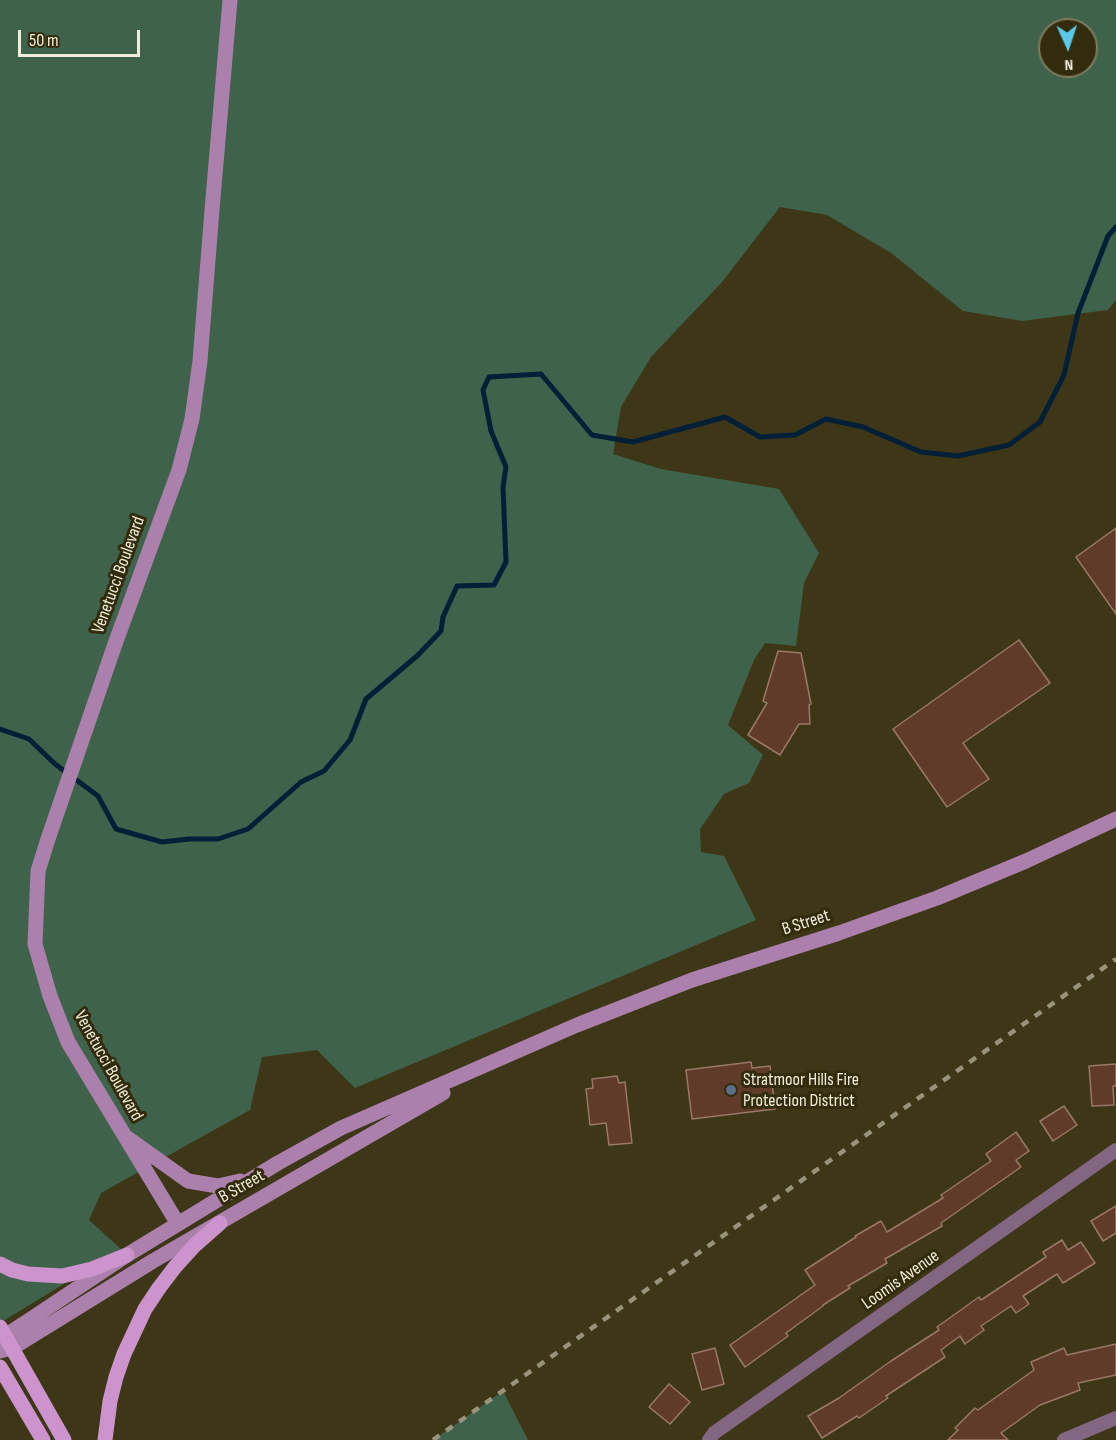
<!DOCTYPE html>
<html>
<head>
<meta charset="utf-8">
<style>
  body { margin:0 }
  #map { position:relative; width:1116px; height:1440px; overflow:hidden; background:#3d3617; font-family:"Sofia Sans Condensed",sans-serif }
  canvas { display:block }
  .north { position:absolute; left:1038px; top:18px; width:60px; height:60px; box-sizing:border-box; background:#332c0c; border:2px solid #7f795f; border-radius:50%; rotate:177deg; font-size:16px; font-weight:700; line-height:24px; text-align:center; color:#f1ecdb }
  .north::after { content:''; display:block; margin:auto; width:21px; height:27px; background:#5ac8e6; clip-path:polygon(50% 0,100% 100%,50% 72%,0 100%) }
  .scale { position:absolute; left:18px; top:30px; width:122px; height:27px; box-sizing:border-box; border:3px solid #f1ecdb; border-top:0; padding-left:8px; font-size:18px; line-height:21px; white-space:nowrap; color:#f1ecdb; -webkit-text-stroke:4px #332c0c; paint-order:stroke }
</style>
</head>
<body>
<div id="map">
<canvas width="1116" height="1440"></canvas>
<div class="north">N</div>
<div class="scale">50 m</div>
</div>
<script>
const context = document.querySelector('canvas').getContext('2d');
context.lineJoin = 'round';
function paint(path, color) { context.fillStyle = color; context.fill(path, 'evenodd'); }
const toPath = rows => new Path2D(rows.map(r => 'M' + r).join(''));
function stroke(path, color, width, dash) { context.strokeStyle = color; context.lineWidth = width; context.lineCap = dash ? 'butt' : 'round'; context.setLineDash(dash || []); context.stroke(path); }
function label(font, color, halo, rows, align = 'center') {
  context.font = font + ' "Sofia Sans Condensed",sans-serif'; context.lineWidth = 6; context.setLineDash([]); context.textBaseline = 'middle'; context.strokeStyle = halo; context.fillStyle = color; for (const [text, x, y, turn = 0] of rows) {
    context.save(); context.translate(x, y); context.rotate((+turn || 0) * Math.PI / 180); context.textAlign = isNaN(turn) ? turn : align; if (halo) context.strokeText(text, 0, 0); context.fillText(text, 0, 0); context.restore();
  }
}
paint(toPath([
  [0,0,1116,0,1116,300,1108,310,1022,321,963,311,891,253,827,215,780,207,722,282,651,357,621,407,613,454,661,469,779,489,819,553,804,583,796,646,765,643,754,660,728,725,763,755,749,783,724,794,700,829,701,852,724,856,756,920,355,1088,317,1050,262,1057,250,1110,101,1193,89,1220,121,1249,0,1323],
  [1050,30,1086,30,1086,66,1050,66],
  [503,1391,528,1440,433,1440]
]), '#3f624b');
stroke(toPath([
  [0,729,29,739,55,764,98,796,116,829,162,842,189,839,218,839,248,829,301,782,324,771,350,740,366,699,417,656,441,631,443,617,457,586,494,585,506,562,503,487,506,467,491,431,483,390,489,377,541,374,592,435,633,442,725,417,760,437,795,435,826,419,863,427,921,452,958,456,1009,445,1040,422,1064,375,1078,313,1108,236,1116,227]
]), '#021f38', 5);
const building = toPath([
  [1116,528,1116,614,1076,557,1116,528],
  [1019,640,1050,683,963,743,989,779,947,807,893,729,1019,640],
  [778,651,801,653,811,704,809,705,810,724,799,724,780,755,748,735,767,703,763,701,778,651],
  [751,1062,752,1068,770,1066,775,1109,692,1119,686,1070,751,1062],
  [1116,1064,1116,1086,1113,1086,1114,1105,1092,1106,1089,1066,1116,1064],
  [617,1076,619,1083,625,1082,632,1143,609,1145,606,1123,590,1125,586,1089,593,1088,592,1079,617,1076],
  [1064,1106,1077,1125,1053,1141,1040,1121,1064,1106],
  [1016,1132,1029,1151,1016,1160,1021,1167,941,1223,942,1226,885,1259,887,1263,848,1286,850,1288,823,1305,823,1306,786,1333,788,1336,745,1367,730,1345,815,1285,805,1270,856,1237,855,1236,881,1221,887,1232,943,1198,941,1195,991,1161,986,1154,1016,1132],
  [1116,1206,1116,1233,1103,1241,1091,1221,1116,1206],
  [1062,1240,1068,1250,1081,1242,1095,1263,1063,1283,1057,1274,1023,1296,1029,1304,1016,1313,1011,1306,981,1326,984,1330,965,1344,960,1336,941,1350,945,1357,886,1396,888,1398,859,1418,857,1416,822,1438,808,1416,839,1398,891,1361,939,1330,937,1327,979,1297,981,1300,1046,1257,1043,1252,1062,1240],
  [1116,1344,1116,1375,1078,1383,1080,1390,1040,1405,1001,1433,1008,1440,948,1440,958,1430,955,1428,975,1408,978,1410,1034,1370,1031,1362,1064,1348,1067,1355,1116,1344],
  [715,1348,724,1384,702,1390,692,1354,715,1348],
  [669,1384,690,1402,670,1424,649,1407,669,1384]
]);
paint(building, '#603b29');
stroke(building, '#997868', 1.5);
stroke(toPath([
  [709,1440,714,1433,1116,1150],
  [1064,1440,1116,1418]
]), '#826682', 14);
stroke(toPath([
  [129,1139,188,1181,218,1186,240,1181],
  [178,1224,68,1042,50,996,35,944,38,871,48,839,115,644,179,470,192,419,200,361,212,210,230,0],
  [0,1342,5,1336,31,1319,127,1255,278,1163,341,1128,577,1025,692,980,839,933,937,898,1026,861,1116,819],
  [0,1351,12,1348,153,1261,443,1093]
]), '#ac80ac', 15);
stroke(toPath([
  [0,1264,12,1270,28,1274,62,1276,92,1269,127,1255],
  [0,1327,64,1440],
  [0,1367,43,1440],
  [105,1440,110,1401,116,1377,124,1354,145,1309,159,1288,175,1267,195,1245,220,1223]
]), '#cc93cc', 15);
stroke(toPath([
  [433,1440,1116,959]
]), '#99937c', 4.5, [8, 8]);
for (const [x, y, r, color] of [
  [731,1090,6,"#5c6f8a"]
]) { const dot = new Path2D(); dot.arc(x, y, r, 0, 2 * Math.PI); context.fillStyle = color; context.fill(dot); stroke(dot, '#332c0c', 2); }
label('18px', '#f1ecdb', '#332c0c', [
  ["Venetucci Boulevard",119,575,-70],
  ["B Street",806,923,-18],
  ["Venetucci Boulevard",108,1066,61],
  ["B Street",242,1187,-30],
  ["Loomis Avenue",901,1280,-35]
]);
label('18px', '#f1ecdb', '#332c0c', [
  ["Stratmoor Hills Fire",743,1080],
  ["Protection District",743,1101]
], 'left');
</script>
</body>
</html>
